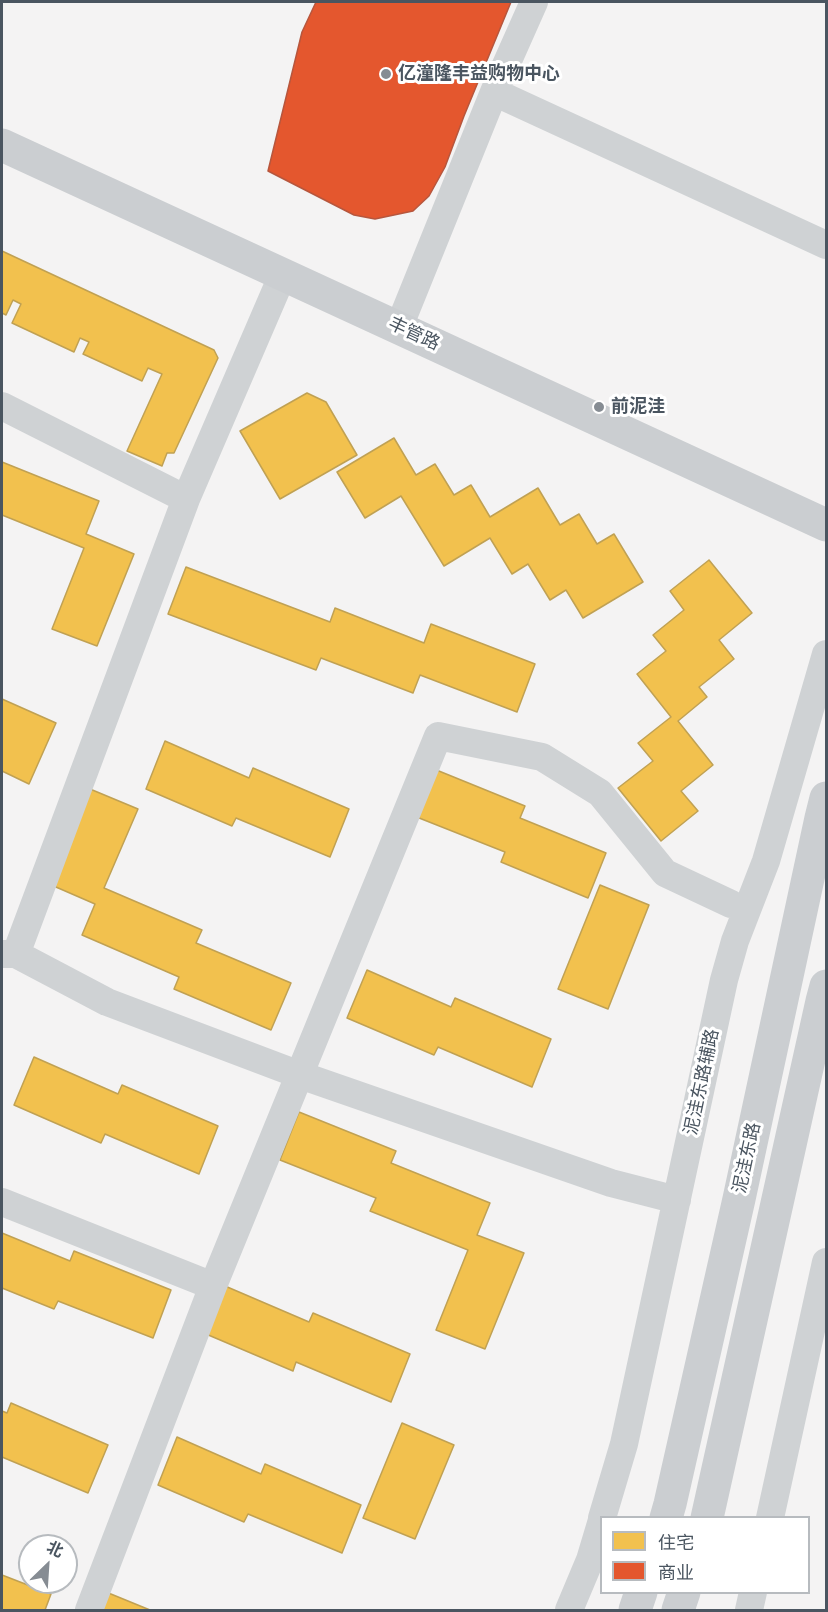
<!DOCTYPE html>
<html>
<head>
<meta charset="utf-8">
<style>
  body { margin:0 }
  #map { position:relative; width:828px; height:1612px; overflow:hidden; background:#f4f3f3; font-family:Figtree,"Noto Sans SC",sans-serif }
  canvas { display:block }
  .frame { position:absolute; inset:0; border:3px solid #4a5560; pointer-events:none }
  .legend { position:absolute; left:600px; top:1516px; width:210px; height:78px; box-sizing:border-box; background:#fff; border:2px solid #b7bbbf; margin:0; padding:8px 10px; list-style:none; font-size:18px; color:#4a5560 }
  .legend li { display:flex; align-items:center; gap:12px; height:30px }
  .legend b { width:30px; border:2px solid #b7bbbf }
  .north { position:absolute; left:18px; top:1534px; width:60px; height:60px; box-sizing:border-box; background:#fff; border:2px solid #b7bbbf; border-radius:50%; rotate:25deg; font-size:16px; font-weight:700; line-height:24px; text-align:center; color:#4a5560 }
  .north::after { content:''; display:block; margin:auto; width:21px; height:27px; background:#868c93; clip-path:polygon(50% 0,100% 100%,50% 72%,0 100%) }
</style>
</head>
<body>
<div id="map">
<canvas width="828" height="1612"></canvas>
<div class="frame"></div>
<ul class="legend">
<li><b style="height:16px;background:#f2c14e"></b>住宅</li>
<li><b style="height:16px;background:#e4572e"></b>商业</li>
</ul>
<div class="north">北</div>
</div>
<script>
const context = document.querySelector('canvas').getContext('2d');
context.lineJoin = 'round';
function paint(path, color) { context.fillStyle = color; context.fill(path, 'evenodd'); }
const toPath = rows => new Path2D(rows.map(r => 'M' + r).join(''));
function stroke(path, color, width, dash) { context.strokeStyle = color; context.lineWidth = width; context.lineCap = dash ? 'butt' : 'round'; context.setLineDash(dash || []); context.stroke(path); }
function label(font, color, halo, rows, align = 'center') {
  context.font = font + ' Figtree,"Noto Sans SC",sans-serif'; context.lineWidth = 6; context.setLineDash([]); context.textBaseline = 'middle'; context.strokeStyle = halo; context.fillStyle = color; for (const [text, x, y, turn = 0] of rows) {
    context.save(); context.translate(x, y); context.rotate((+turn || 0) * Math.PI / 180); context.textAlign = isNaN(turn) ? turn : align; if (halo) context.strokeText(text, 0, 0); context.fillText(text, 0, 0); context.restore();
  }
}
const homes = toPath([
  [2,251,214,350,218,358,174,453,167,453,162,466,127,451,162,374,148,368,142,381,83,354,89,342,80,338,74,352,12,323,21,304,13,300,6,315,2,313,2,251],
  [307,393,326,402,357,455,280,499,240,431,307,393],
  [394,438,416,475,435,464,454,495,471,485,490,517,538,488,560,525,579,514,597,544,614,534,643,582,583,618,566,590,550,600,528,564,512,574,490,538,444,566,401,496,365,518,337,472,394,438],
  [2,462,99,501,86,534,134,554,97,646,52,629,84,548,2,515,2,462],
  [709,560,752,613,719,640,734,659,699,687,707,697,678,721,713,765,681,791,698,811,661,841,618,788,653,761,638,743,671,717,637,674,666,651,653,635,684,610,670,591,709,560],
  [186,567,330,622,335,608,424,643,431,624,535,664,517,712,420,675,413,693,321,658,316,670,168,614,186,567],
  [2,699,56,723,29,784,2,771,2,699],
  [165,741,249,778,253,768,349,809,330,857,236,818,232,826,146,789,165,741],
  [429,767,525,806,520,818,606,853,588,898,501,862,505,852,409,814,429,767],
  [90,789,138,809,104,888,202,930,196,943,291,983,271,1030,174,989,179,977,82,935,95,904,49,884,90,789],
  [600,885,649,905,608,1009,558,989,600,885],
  [367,970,451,1007,455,998,551,1039,532,1087,438,1047,434,1055,347,1018,367,970],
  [34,1057,118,1094,122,1085,218,1126,199,1174,105,1134,101,1143,14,1105,34,1057],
  [299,1112,396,1151,391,1163,490,1203,477,1235,524,1253,485,1349,436,1330,468,1250,370,1211,376,1198,280,1160,299,1112],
  [2,1233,70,1261,74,1251,171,1290,153,1338,58,1301,54,1309,2,1288,2,1233],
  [225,1286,309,1322,313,1313,410,1354,391,1402,296,1362,293,1371,206,1334,225,1286],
  [11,1403,108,1445,88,1493,2,1457,2,1411,7,1413,11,1403],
  [402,1423,454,1445,415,1539,363,1518,402,1423],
  [177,1437,261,1474,265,1464,361,1505,342,1553,248,1514,244,1522,158,1485,177,1437],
  [2,1575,51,1594,45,1610,2,1610,2,1575],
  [106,1592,150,1610,98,1610,106,1592]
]);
paint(homes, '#f2c14e');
stroke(homes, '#c0a153', 1.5);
const shops = toPath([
  [316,2,511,2,464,116,445,167,429,196,413,211,375,219,354,215,268,171,302,32,316,2]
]);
paint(shops, '#e4572e');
stroke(shops, '#b6563d', 1.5);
stroke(toPath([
  [494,92,826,245],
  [399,327,494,92,534,2],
  [2,406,186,499],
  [2,954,16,954,107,1002,300,1075,611,1183,677,1200],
  [16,954,186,499,283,274],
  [2,1202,213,1286],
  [602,1518,624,1444,724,980,735,941,766,861,826,654],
  [770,1518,826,1262],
  [89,1610,213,1286,438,736,542,757,600,793,665,873,731,904],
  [569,1610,590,1560,602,1520],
  [749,1610,753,1592]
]), '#cfd2d4', 28);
stroke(toPath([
  [2,145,826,525],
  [666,1518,670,1504,739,1199,821,818,826,798],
  [707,1518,822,1001,826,986],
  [635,1610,641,1592],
  [678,1610,684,1592]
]), '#cbced1', 33);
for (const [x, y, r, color] of [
  [386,74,6,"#868c93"],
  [599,407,6,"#868c93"]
]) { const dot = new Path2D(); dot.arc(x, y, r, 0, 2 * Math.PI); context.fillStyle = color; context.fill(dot); stroke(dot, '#fff', 2); }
label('bold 18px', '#4a5560', '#fff', [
  ["亿潼隆丰益购物中心",398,74],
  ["前泥洼",611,407]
], 'left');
label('18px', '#4a5560', '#fff', [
  ["丰管路",414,334,25],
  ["泥洼东路辅路",702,1082,-78],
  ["泥洼东路",747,1158,-78]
]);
</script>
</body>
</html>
